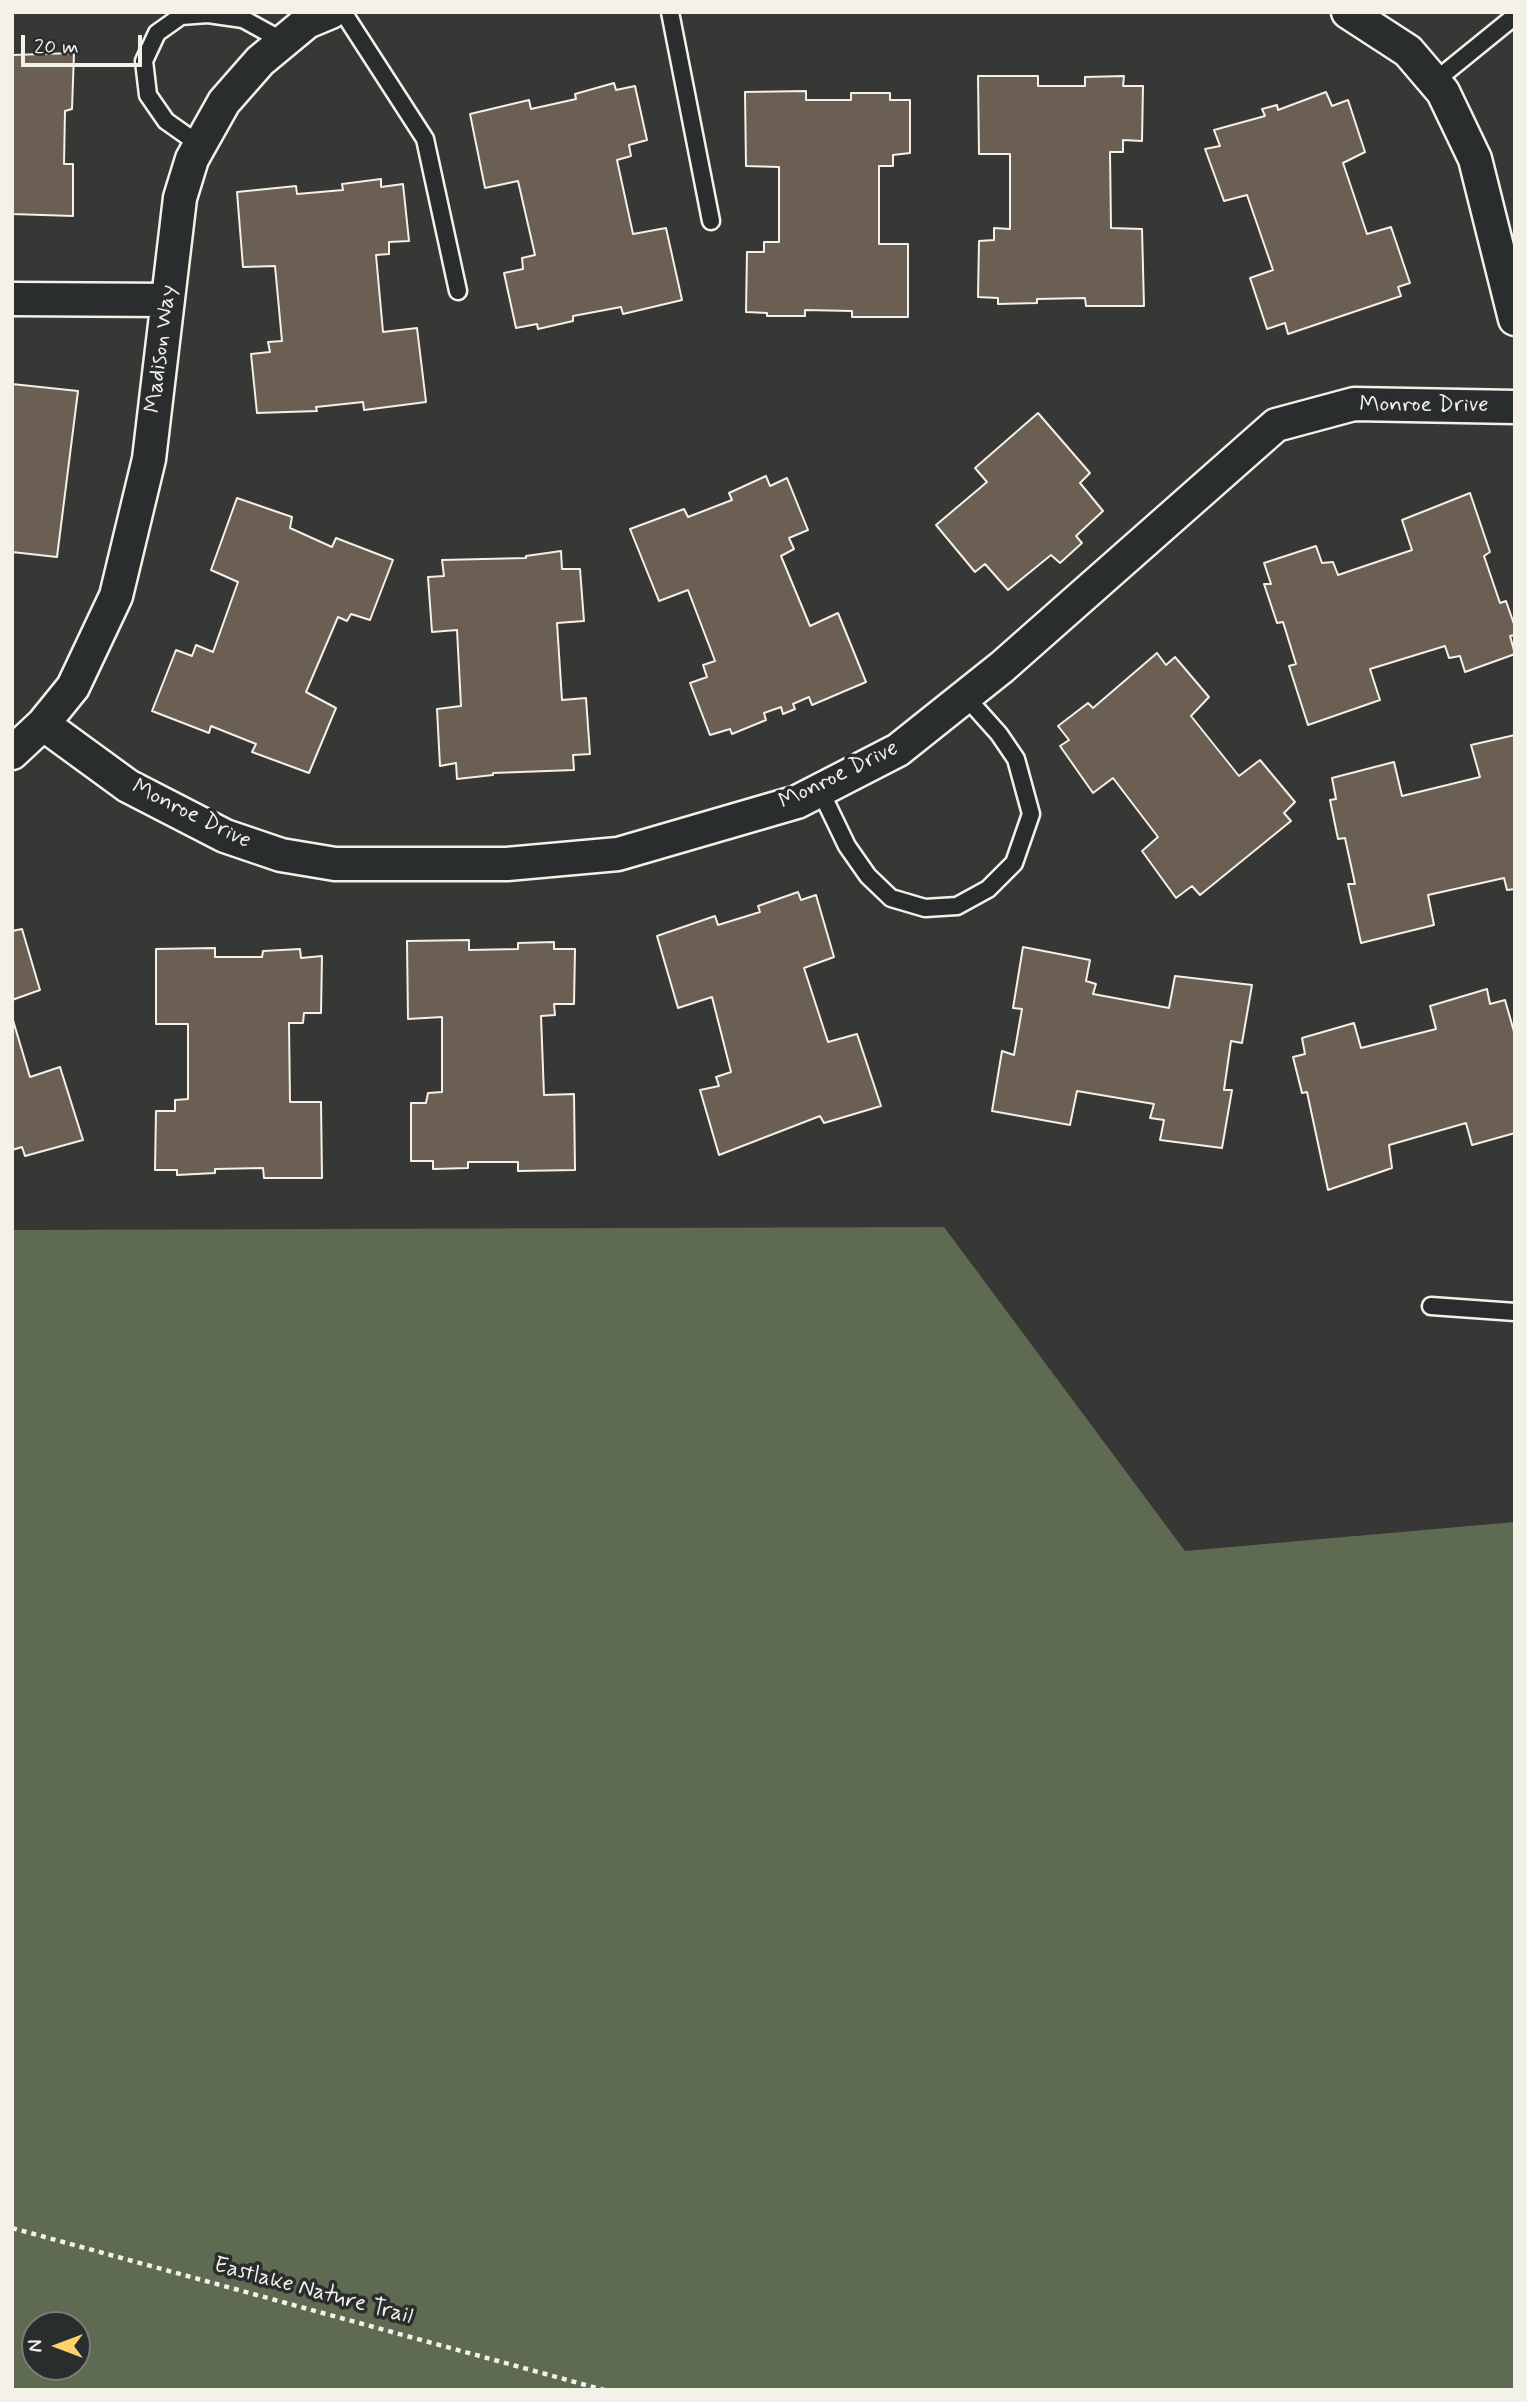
<!DOCTYPE html>
<html>
<head>
<meta charset="utf-8">
<style>
  body { margin:0 }
  #map { position:relative; width:1527px; height:2402px; overflow:hidden; background:#373735; font-family:Mynerve,sans-serif }
  canvas { display:block }
  .frame { position:absolute; inset:0; border:14px solid #f4f1e8; pointer-events:none }
  .north { position:absolute; left:21px; top:2311px; width:70px; height:70px; box-sizing:border-box; background:#2a2d2e; border:2px solid #7b7b78; border-radius:50%; rotate:270deg; font-size:19px; font-weight:700; line-height:28px; text-align:center; color:#f4f1e8 }
  .north::after { content:''; display:block; margin:auto; width:24px; height:32px; background:#ffd166; clip-path:polygon(50% 0,100% 100%,50% 72%,0 100%) }
  .scale { position:absolute; left:21px; top:35px; width:121px; height:32px; box-sizing:border-box; border:4px solid #f4f1e8; border-top:0; padding-left:9px; font-size:21px; line-height:24px; white-space:nowrap; color:#f4f1e8; -webkit-text-stroke:5px #2a2d2e; paint-order:stroke }
</style>
</head>
<body>
<div id="map">
<canvas width="1527" height="2402"></canvas>
<div class="frame"></div>
<div class="north">N</div>
<div class="scale">20 m</div>
</div>
<script>
const context = document.querySelector('canvas').getContext('2d');
context.lineJoin = 'round';
function paint(path, color) { context.fillStyle = color; context.fill(path, 'evenodd'); }
const toPath = rows => new Path2D(rows.map(r => 'M' + r).join(''));
function stroke(path, color, width, dash) { context.strokeStyle = color; context.lineWidth = width; context.lineCap = dash ? 'butt' : 'round'; context.setLineDash(dash || []); context.stroke(path); }
function label(font, color, halo, rows, align = 'center') {
  context.font = font + ' Mynerve,sans-serif'; context.lineWidth = 7; context.setLineDash([]); context.textBaseline = 'middle'; context.strokeStyle = halo; context.fillStyle = color; for (const [text, x, y, turn = 0] of rows) {
    context.save(); context.translate(x, y); context.rotate((+turn || 0) * Math.PI / 180); context.textAlign = isNaN(turn) ? turn : align; if (halo) context.strokeText(text, 0, 0); context.fillText(text, 0, 0); context.restore();
  }
}
paint(toPath([
  [944,1227,1185,1551,1515,1522,1515,2390,12,2390,12,1230],
  [35,2325,77,2325,77,2367,35,2367]
]), '#5e6a51');
const building = toPath([
  [74,53,72,109,65,111,64,164,73,164,73,216,12,214,12,55,74,53],
  [978,76,1038,76,1038,86,1085,86,1085,77,1124,76,1123,86,1143,86,1142,141,1123,140,1123,152,1110,152,1111,228,1142,229,1144,306,1086,306,1085,298,1037,299,1037,303,998,304,998,298,978,297,979,241,994,240,994,228,1010,229,1010,154,979,154,978,76],
  [614,83,616,90,635,86,647,140,629,145,631,156,617,160,633,234,666,228,682,300,623,314,621,307,573,316,573,321,538,329,537,324,516,328,504,273,523,269,522,258,535,255,518,181,485,188,470,114,529,100,531,109,576,99,575,94,614,83],
  [806,91,806,100,851,100,851,93,890,93,890,100,910,100,910,153,893,155,893,166,879,166,879,244,908,244,908,317,852,317,852,311,805,310,805,316,767,316,767,313,746,312,747,252,764,252,764,242,779,242,779,167,746,166,745,92,806,91],
  [1326,92,1332,106,1348,100,1365,152,1343,163,1367,234,1391,227,1410,283,1398,287,1401,296,1288,334,1285,323,1267,329,1250,278,1273,270,1247,195,1224,201,1205,149,1220,146,1214,130,1265,116,1262,109,1277,105,1278,110,1326,92],
  [381,179,381,187,403,184,409,241,389,242,389,254,376,255,383,332,417,328,426,402,364,410,363,402,316,407,317,411,257,413,251,354,270,352,268,342,282,341,275,266,243,267,237,192,296,186,297,194,343,190,342,184,381,179],
  [12,384,78,391,57,557,12,552,12,384],
  [1038,413,1090,473,1080,483,1103,511,1076,536,1082,543,1060,563,1051,555,1008,590,985,564,975,572,936,525,987,482,975,468,1038,413],
  [766,476,770,486,787,478,808,530,789,538,794,549,781,556,810,626,838,613,866,682,812,705,809,697,793,704,795,709,783,714,781,707,764,713,766,720,732,734,730,729,710,735,690,683,707,677,703,665,715,661,688,590,659,601,630,529,684,509,688,517,732,500,729,493,766,476],
  [1470,493,1490,552,1484,556,1500,603,1506,601,1515,627,1515,635,1510,636,1515,654,1465,672,1460,656,1449,658,1445,646,1370,669,1380,700,1308,725,1289,666,1296,664,1283,622,1277,623,1264,584,1271,584,1264,563,1316,546,1322,563,1333,562,1338,575,1412,550,1402,520,1470,493],
  [237,498,292,517,290,528,332,547,336,538,393,560,370,620,351,614,347,621,338,617,306,692,336,708,309,773,252,752,256,744,211,726,209,733,152,711,176,650,192,656,196,645,213,652,238,582,211,570,237,498],
  [561,551,562,569,580,569,584,621,557,623,562,700,586,698,590,754,573,755,574,770,493,773,493,775,457,779,456,763,440,766,437,709,461,706,457,630,432,632,428,577,444,576,442,560,526,558,526,556,561,551],
  [1157,653,1166,665,1175,657,1209,697,1191,716,1239,776,1260,760,1295,802,1284,813,1291,821,1200,895,1192,886,1176,898,1142,851,1158,837,1113,778,1093,793,1060,746,1069,740,1058,726,1088,703,1093,708,1157,653],
  [1515,735,1515,889,1507,890,1504,878,1428,895,1434,925,1361,943,1348,884,1355,884,1345,838,1338,839,1330,800,1336,799,1332,778,1394,762,1402,796,1480,777,1471,745,1515,735],
  [798,892,801,900,816,895,834,957,804,968,828,1042,857,1034,881,1106,824,1123,820,1116,719,1155,700,1090,719,1086,716,1077,731,1072,712,997,678,1008,657,936,715,916,718,925,760,912,758,906,798,892],
  [22,929,40,990,12,1000,12,931,22,929],
  [469,940,469,950,518,949,518,943,554,942,554,949,575,949,574,1004,554,1004,555,1015,541,1016,544,1095,574,1094,575,1170,518,1171,518,1162,468,1162,468,1168,433,1169,433,1161,411,1161,411,1103,426,1103,428,1093,442,1092,442,1017,408,1019,407,941,469,940],
  [1023,947,1090,960,1086,981,1096,984,1093,994,1169,1008,1175,976,1252,985,1242,1043,1231,1041,1224,1090,1232,1090,1222,1148,1160,1140,1164,1120,1150,1118,1154,1104,1077,1091,1070,1125,992,1111,1002,1051,1014,1055,1022,1009,1013,1008,1023,947],
  [215,948,215,957,262,957,263,951,300,949,301,958,322,956,321,1013,304,1013,303,1023,289,1023,290,1102,321,1102,322,1178,264,1178,263,1168,215,1169,215,1173,177,1175,177,1170,155,1170,156,1111,175,1111,175,1100,188,1099,188,1024,156,1024,156,949,215,948],
  [1487,989,1490,1004,1505,1000,1515,1035,1515,1133,1472,1145,1466,1123,1389,1145,1392,1168,1328,1190,1307,1092,1302,1093,1293,1057,1305,1054,1302,1038,1354,1023,1361,1048,1436,1029,1430,1006,1487,989],
  [12,1017,30,1077,60,1067,83,1140,25,1156,22,1147,12,1150,12,1017]
]);
paint(building, '#6b5e52');
stroke(building, '#f4f1e8', 2);
const service = toPath([
  [343,12,425,139,458,291],
  [670,12,711,221],
  [1435,81,1515,16],
  [200,145,166,121,148,95,144,61,157,33,181,16,208,14,243,19,283,41],
  [820,790,847,846,868,876,891,898,925,908,957,906,988,889,1014,863,1031,814,1016,759,999,734,965,696],
  [1431,1306,1515,1312]
]);
const minor = toPath([
  [1348,12,1408,51,1443,92,1475,159,1515,319],
  [12,299,168,300],
  [43,724,128,786,225,836,281,855,335,864,507,864,618,854,797,802,898,750,1002,667,1276,425,1354,404,1515,407],
  [12,753,43,724,73,687,116,596,149,459,180,198,192,159,224,102,260,61,307,22,331,12]
]);
stroke(service, '#f4f1e8', 21);
stroke(minor, '#f4f1e8', 37);
stroke(toPath([
  [12,2228,604,2390]
]), '#f4f1e8', 4.5, [5, 5]);
stroke(service, '#2a2d2e', 16);
stroke(minor, '#2a2d2e', 32);
label('23px', '#f4f1e8', '#2a2d2e', [
  ["Madison Way",162,349,-83],
  ["Monroe Drive",1424,406],
  ["Monroe Drive",839,776,-26],
  ["Monroe Drive",191,815,26],
  ["Eastlake Nature Trail",313,2292,15]
]);
</script>
</body>
</html>
